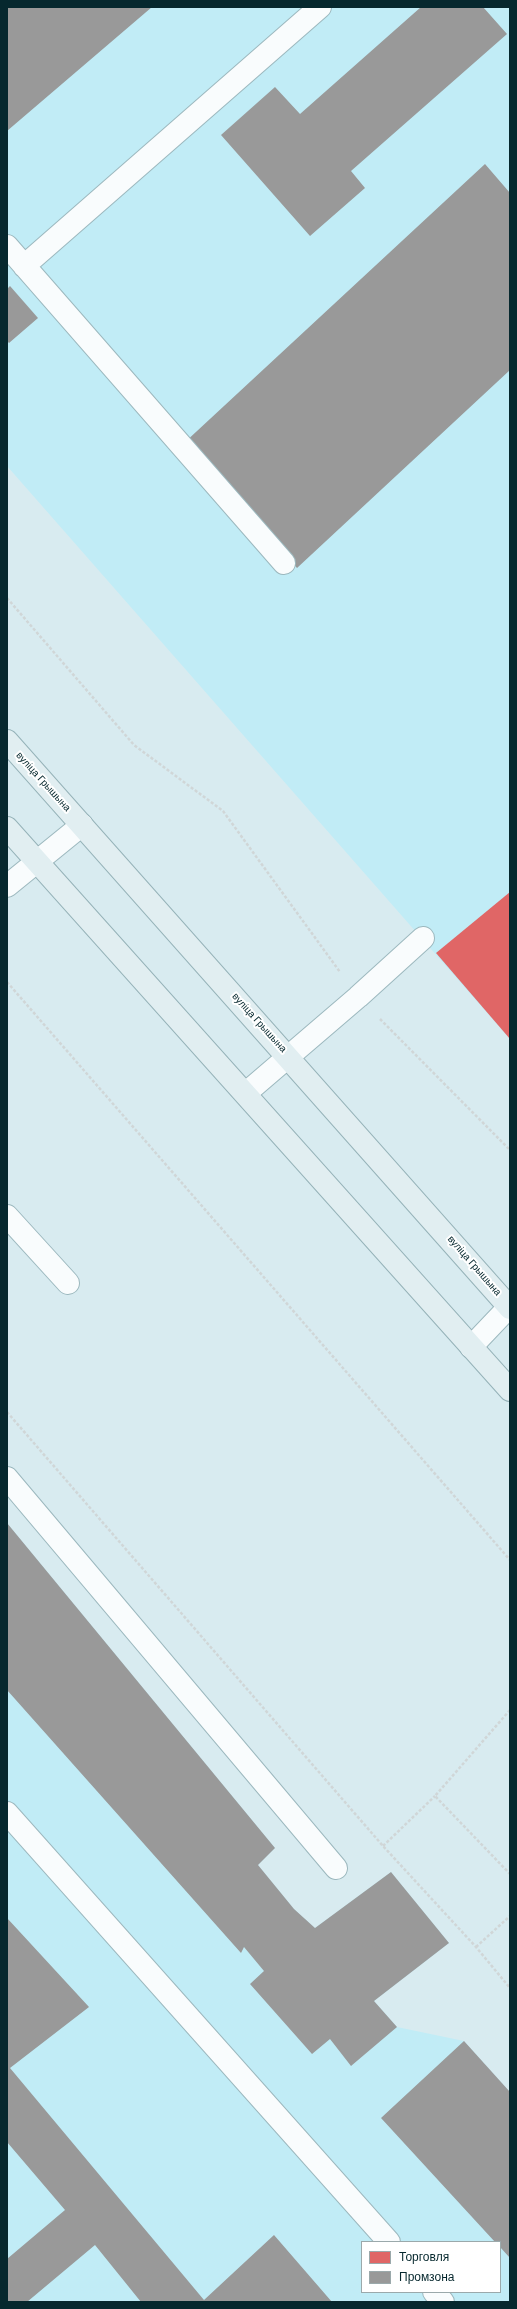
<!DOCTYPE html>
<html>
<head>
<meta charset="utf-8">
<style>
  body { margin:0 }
  #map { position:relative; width:517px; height:2309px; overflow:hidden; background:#d8ebf0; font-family:"DM Sans",sans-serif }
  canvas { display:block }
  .frame { position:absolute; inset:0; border:8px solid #06282e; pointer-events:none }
  .legend { position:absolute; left:361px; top:2241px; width:140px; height:52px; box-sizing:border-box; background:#fff; border:1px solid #9ba9ab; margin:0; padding:5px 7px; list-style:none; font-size:12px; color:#06282e }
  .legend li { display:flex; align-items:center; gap:8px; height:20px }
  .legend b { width:20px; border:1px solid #9ba9ab }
</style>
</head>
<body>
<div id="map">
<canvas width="517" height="2309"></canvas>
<div class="frame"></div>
<ul class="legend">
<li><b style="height:11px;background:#e06666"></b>Торговля</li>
<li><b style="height:11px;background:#999"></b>Промзона</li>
</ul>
</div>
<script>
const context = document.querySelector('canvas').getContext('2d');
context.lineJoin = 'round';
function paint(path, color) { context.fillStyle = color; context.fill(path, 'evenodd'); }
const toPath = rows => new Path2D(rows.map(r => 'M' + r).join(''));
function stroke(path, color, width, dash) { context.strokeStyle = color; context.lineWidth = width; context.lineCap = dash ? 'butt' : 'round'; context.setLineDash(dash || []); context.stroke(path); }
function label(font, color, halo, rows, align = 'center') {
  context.font = font + ' "DM Sans",sans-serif'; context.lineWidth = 4; context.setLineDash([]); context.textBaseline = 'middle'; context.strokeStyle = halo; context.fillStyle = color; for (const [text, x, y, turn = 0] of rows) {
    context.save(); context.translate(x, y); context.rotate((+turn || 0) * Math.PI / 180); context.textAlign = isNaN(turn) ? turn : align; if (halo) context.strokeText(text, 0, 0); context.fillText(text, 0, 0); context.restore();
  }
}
paint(toPath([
  [7,7,510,7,510,1039,7,466],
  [7,1523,275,1848,258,1865,294,1909,315,1928,391,1872,449,1943,374,2001,397,2027,464,2041,510,2092,510,2302,7,2302],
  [362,2242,500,2242,500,2292,362,2292]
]), '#c1ecf6');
paint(toPath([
  [510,892,510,1039,436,953]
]), '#e06666');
paint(toPath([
  [7,7,152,7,7,131],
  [421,7,483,7,507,34,351,171,365,188,310,236,221,135,275,87,300,114],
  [485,164,510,193,510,370,297,568,183,444],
  [10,286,38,318,9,343,7,341,7,289],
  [7,1523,275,1848,258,1865,294,1909,315,1928,391,1872,449,1943,374,2001,397,2027,351,2066,330,2039,312,2054,250,1984,264,1971,244,1947,241,1953,7,1690],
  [7,1918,89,2007,10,2068,204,2300,274,2235,332,2302,141,2302,95,2245,27,2302,7,2302,7,2259,65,2210,7,2142],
  [464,2041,510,2092,510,2258,500,2247,500,2242,495,2242,381,2118]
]), '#999');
const service = toPath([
  [7,246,284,563],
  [24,266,320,7],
  [7,886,82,825],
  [246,1093,358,997,423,938],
  [7,1216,68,1283],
  [471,1347,510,1306],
  [7,1478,336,1868],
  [7,1813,389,2242],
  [434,2292,443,2302]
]);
const primary = toPath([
  [7,741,510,1308],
  [7,828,510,1390]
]);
stroke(service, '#9cb8be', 24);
stroke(primary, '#95b2b8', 24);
stroke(toPath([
  [7,598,134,745,223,811,340,972],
  [7,982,510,1560],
  [380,1019,510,1150],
  [7,1412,383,1846,476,1947,510,1988],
  [510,1710,435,1796,510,1874],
  [383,1846,435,1796],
  [476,1947,510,1916]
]), '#d0d6d7', 2.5, [3, 2]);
stroke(service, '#f9fcfd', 22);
stroke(primary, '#e1eef1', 22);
label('10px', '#06282e', '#fff', [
  ["вуліца Грышына",43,782,48],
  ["вуліца Грышына",259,1023,48],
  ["вуліца Грышына",474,1266,49]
]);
</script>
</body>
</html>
